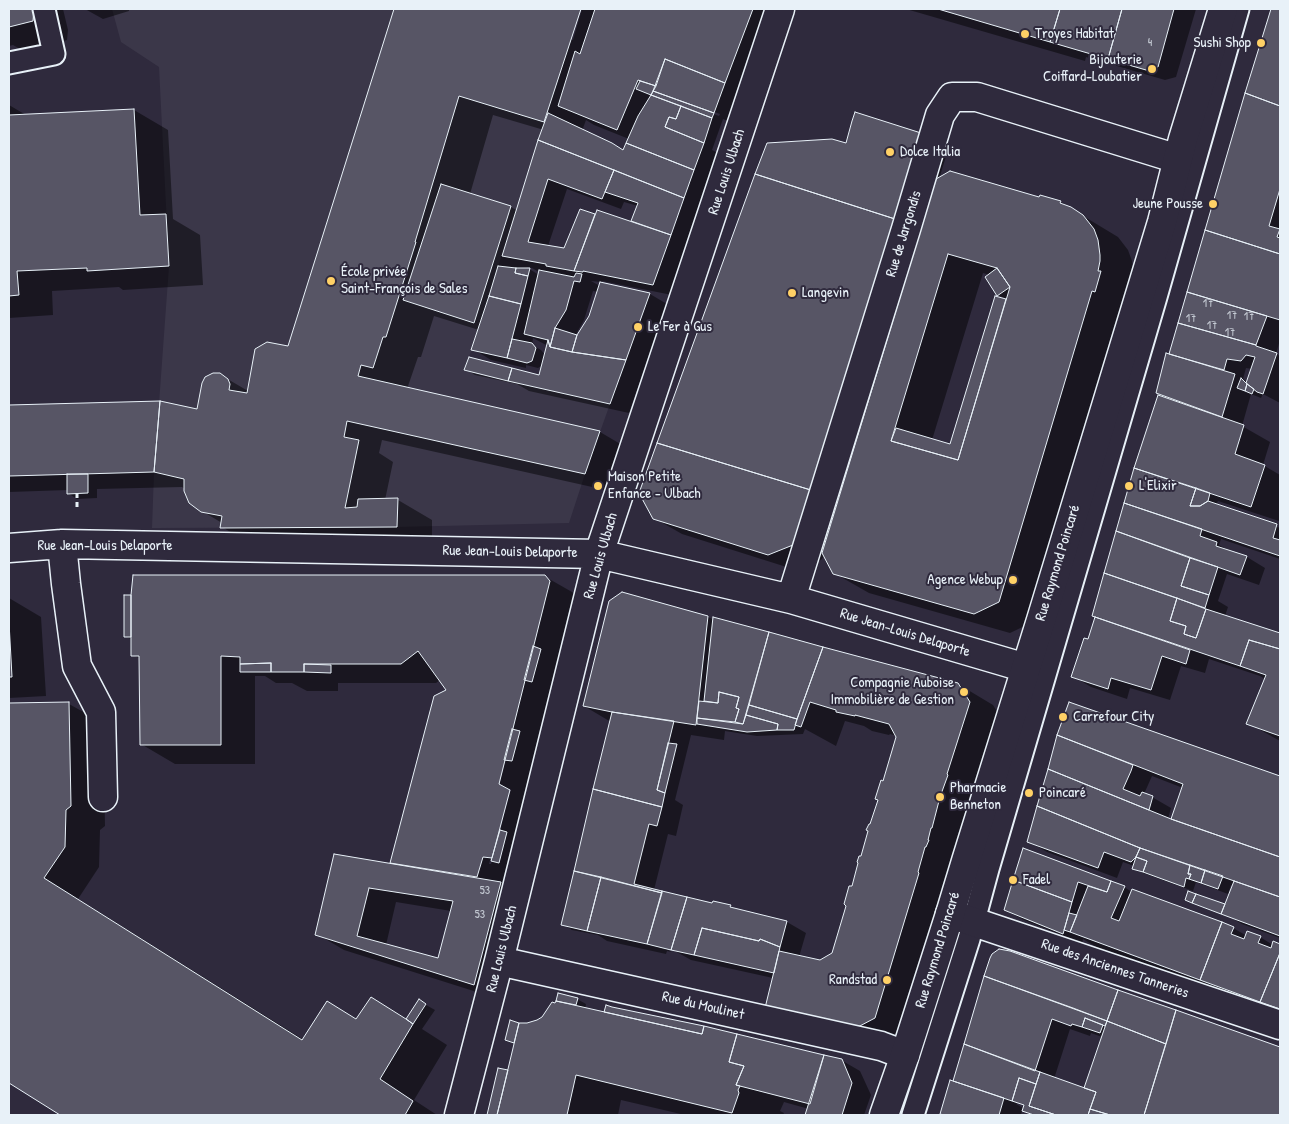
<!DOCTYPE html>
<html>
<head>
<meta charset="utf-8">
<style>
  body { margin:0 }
  #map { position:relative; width:1289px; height:1124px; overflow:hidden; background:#2f2a3d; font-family:"Patrick Hand",sans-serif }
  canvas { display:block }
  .frame { position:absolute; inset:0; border:10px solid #e8f1f8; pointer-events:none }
</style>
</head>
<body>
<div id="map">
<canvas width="1289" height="1124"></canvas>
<div class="frame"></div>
</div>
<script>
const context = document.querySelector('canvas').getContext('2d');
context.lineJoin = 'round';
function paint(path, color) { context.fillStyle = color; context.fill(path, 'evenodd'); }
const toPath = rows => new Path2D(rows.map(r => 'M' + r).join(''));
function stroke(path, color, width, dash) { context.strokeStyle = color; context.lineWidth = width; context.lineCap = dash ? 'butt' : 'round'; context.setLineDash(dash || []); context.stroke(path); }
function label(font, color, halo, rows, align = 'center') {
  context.font = font + ' "Patrick Hand",sans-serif'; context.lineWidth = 4; context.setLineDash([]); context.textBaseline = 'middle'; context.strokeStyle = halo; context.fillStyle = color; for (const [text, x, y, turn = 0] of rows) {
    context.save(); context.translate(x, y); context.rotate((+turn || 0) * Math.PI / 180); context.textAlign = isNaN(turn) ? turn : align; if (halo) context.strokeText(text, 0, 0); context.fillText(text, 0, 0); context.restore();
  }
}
paint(toPath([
  [112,9,581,9,469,357,610,404,585,474,569,523,397,527,152,528,154,472,169,266,159,67,121,42]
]), '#3b3749');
paint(toPath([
  [9,9,63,9,68,30,67,40,25,52,13,45,9,46],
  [85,9,129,9,129,11,103,19],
  [396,9,580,9,570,39,573,40,582,9,795,9,760,102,733,123,723,119,712,150,722,155,672,295,602,281,601,283,650,294,677,310,653,375,643,373,629,413,529,391,517,384,475,375,466,369,540,376,543,365,538,368,526,365,526,368,491,360,473,349,479,330,434,316,421,357,418,357,407,389,600,432,634,452,619,493,382,440,379,453,393,462,385,500,398,500,432,520,432,546,256,547,222,527,222,523,202,511,185,489,182,487,97,489,97,498,77,499,68,493,68,490,9,492,9,407,159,402,198,411,219,374,248,391,289,348],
  [690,103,720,114,719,116,690,106],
  [493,115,544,130,518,211,511,207,470,194],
  [586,120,594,125,629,139,624,151,582,131],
  [567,189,621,209,624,202,638,206,632,223,596,215,581,211,565,249,548,246],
  [526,267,532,268,539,272,539,275],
  [591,281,601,282,600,286],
  [593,291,598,292,590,317,577,336,575,336,584,320],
  [533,338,548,346,546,356,541,350,532,345],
  [906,9,1196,9,1176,77,1165,80,1086,57,1085,61],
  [1272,9,1280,9,1280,340,1276,354,1280,356,1280,403,1263,394,1261,398,1251,394,1242,426,1270,442,1263,465,1280,475,1280,516,1279,521,1218,501,1216,505,1280,528,1280,559,1221,539,1219,545,1235,554,1247,557,1265,568,1259,585,1227,574,1218,601,1228,607,1225,616,1280,634,1280,741,1248,723,1265,679,1260,676,1209,659,1205,673,1181,666,1170,700,1130,688,1127,699,1091,687,1073,676,1089,641,1097,617,1093,615,1135,468,1159,394],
  [1246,368,1252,369,1247,382,1243,379],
  [9,105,26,115,134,110,168,130,173,219,200,235,203,285,123,290,119,287,52,291,53,315,9,318],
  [921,135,948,150,939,179,1060,202,1118,237,1128,250,1132,261,1134,282,1033,622,1010,633,869,593,834,573,825,555,821,560,796,570,682,534,654,518,847,144],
  [983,273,990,275,998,295,1006,299,951,446,932,440],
  [544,576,579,596,502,1000,344,950,317,934,335,855,397,865,391,862,448,690,440,680,436,683,338,683,338,691,307,691,292,683,276,683,265,676,255,676,255,764,175,764,141,744,141,659,133,655,133,640,125,636],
  [504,759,506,759,498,790,496,790],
  [509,789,511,789,491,864,489,864],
  [396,902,451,911,438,959,386,945],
  [9,598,41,617,46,696,9,698],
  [708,617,714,620,714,619,958,684,993,705,1004,723,909,1038,891,1048,773,978,691,960,666,946,665,948,672,952,667,951,666,954,607,941,598,935,572,930,563,924,611,722,584,706],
  [845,721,864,726,872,731,889,735,890,734,897,736,833,954,820,961,799,957,806,933,787,922,736,910,730,906,713,904,654,890,668,834,676,836,683,805,675,800,691,735,724,740,725,731,757,736,803,734,805,729,836,746],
  [1070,703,1280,778,1280,938,1242,924,1232,918,1196,905,1187,899,1224,905,1233,886,1231,885,1228,894,1196,882,1193,891,1143,873,1134,868,1134,866,1123,862,1117,878,1047,852,1028,841,1054,771,1059,735],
  [1152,776,1183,788,1172,821,1168,819,1171,808,1152,797,1144,794],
  [9,704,69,704,103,723,105,826,100,830,99,867,78,899,304,1040,328,1003,357,1019,372,998,407,1019,419,1001,435,1010,422,1029,447,1045,414,1100,437,1115,62,1115,9,1082],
  [1024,850,1124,887,1132,892,1233,928,1247,936,1260,937,1273,945,1274,943,1280,945,1280,1012,1227,995,1098,948,1083,939,1082,943,1024,920,1005,910],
  [1010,952,1280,1048,1280,1115,1031,1115,1022,1110,1021,1115,941,1115,951,1082,954,1083],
  [1070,1029,1090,1036,1091,1033,1102,1037,1084,1089,1054,1079],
  [1018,1102,1025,1106,1025,1109,1016,1104],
  [559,994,577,999,586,1004,585,1009,841,1060,860,1071,871,1095,864,1115,807,1115,809,1109,784,1102,780,1111,784,1113,783,1115,685,1115,621,1100,618,1115,489,1115,499,1069,508,1072,515,1044,506,1039,518,1024,527,1024,538,1021,543,1018,556,1004]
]), '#0007');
const building = toPath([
  [9,9,34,9,33,21,9,27,9,9],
  [394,9,581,9,544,122,459,96,415,242,416,242,386,337,383,337,373,368,361,365,358,376,600,431,585,474,347,421,344,437,359,440,345,508,357,507,358,499,398,498,397,527,220,528,222,516,201,512,189,503,184,491,184,479,154,472,160,401,197,409,202,383,205,377,213,373,220,373,228,379,230,384,229,390,247,393,255,349,267,342,288,346,394,9],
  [595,9,753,9,725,83,665,59,656,86,638,80,617,130,558,106,575,51,580,54,595,9],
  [938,9,1060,9,1050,42,938,9],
  [1060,9,1122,9,1108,59,1050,42,1060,9],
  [1122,9,1174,9,1158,67,1146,70,1108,59,1122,9],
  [1271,9,1280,9,1280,106,1245,93,1271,9],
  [665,59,725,83,714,113,653,91,665,59],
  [640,81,656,86,651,95,636,89,640,81],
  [653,91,714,113,712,118,651,95,653,91],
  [1245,93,1280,106,1280,189,1269,226,1280,229,1277,237,1280,238,1280,254,1205,230,1245,93],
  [651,95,681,106,676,119,669,117,665,127,704,143,694,170,626,143,638,116,651,95],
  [681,106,712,118,704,143,665,127,669,117,676,119,681,106],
  [134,109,140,215,166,214,169,266,87,271,87,268,17,271,19,295,9,296,9,115,134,109],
  [855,112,921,133,895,219,755,174,767,143,832,139,846,143,852,121,855,112],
  [548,113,612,143,623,150,626,143,694,170,684,198,538,140,548,113],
  [538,140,614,170,602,199,548,179,528,242,564,248,580,209,595,214,574,271,546,266,546,264,502,256,538,140],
  [614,170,684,198,671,235,631,221,638,203,605,192,614,170],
  [950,171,1039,197,1040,195,1061,201,1060,203,1071,207,1083,215,1094,229,1098,240,1100,255,1100,261,1098,271,1101,271,1095,292,1092,291,999,602,974,614,833,574,822,553,936,179,950,171],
  [948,254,997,268,1010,287,958,460,891,441,948,254],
  [755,174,895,219,814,491,657,443,755,174],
  [441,184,511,206,474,323,403,300,441,184],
  [597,210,671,235,653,285,583,271,583,272,574,271,597,210],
  [1205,230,1280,254,1280,320,1187,292,1205,230],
  [498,266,516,268,515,273,528,276,521,304,489,296,498,266],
  [516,268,530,268,528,276,515,273,516,268],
  [997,268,1010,287,997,296,985,277,997,268],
  [539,270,574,277,576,273,582,274,580,282,574,281,566,310,555,328,550,347,548,340,524,334,539,270],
  [600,282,650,293,626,360,572,352,577,335,589,316,600,282],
  [1187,292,1267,316,1256,345,1178,323,1187,292],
  [489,296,521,304,507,358,471,350,489,296],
  [995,296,1006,299,958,460,891,441,896,428,950,444,995,296],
  [1178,323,1256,345,1256,346,1277,353,1263,394,1257,392,1246,383,1255,357,1246,355,1241,361,1227,359,1224,370,1169,354,1178,323],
  [555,328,577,335,572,352,550,347,555,328],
  [512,339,532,343,536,348,532,361,527,363,507,358,512,339],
  [548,340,550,347,572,352,626,360,610,404,508,381,512,368,539,375,548,340],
  [1166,353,1235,374,1222,417,1156,393,1166,353],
  [469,357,512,368,508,381,464,370,469,357],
  [1241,378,1247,384,1245,391,1237,388,1241,378],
  [1247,384,1254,389,1252,394,1245,391,1247,384],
  [1158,395,1244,425,1235,454,1265,465,1251,507,1134,468,1158,395],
  [160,401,154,472,9,476,9,405,160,401],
  [657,443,814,491,801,535,793,545,768,555,653,519,639,493,657,443],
  [1134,468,1196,488,1190,506,1200,506,1208,501,1277,524,1273,538,1280,540,1280,556,1124,503,1134,468],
  [67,474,88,474,88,493,67,494,67,474],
  [1196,488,1210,493,1208,501,1200,506,1190,506,1196,488],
  [1124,503,1202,529,1200,536,1217,542,1216,546,1247,556,1240,575,1116,531,1124,503],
  [1116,531,1190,558,1181,586,1209,595,1205,608,1104,573,1116,531],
  [1190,558,1218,567,1209,595,1181,586,1190,558],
  [1104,573,1177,598,1170,621,1186,626,1184,634,1196,638,1206,609,1280,633,1280,649,1249,640,1240,666,1092,616,1104,573],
  [133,575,545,575,550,581,499,784,510,790,492,858,483,857,477,877,390,863,434,696,446,690,418,651,401,664,304,664,304,672,271,672,271,663,240,664,240,657,221,656,221,745,140,745,139,656,131,656,131,595,133,575],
  [622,592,708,616,696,725,612,712,583,706,609,601,622,592],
  [124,595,131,595,131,637,124,637,124,595],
  [1177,598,1206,609,1196,638,1184,634,1186,626,1170,621,1177,598],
  [713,617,769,632,743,724,735,722,739,709,736,708,739,697,719,692,718,703,704,701,713,617],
  [1095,617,1190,650,1186,664,1162,656,1151,690,1111,678,1108,689,1071,677,1084,638,1088,639,1095,617],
  [9,622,12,677,9,677,9,622],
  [769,632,823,647,797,719,749,705,769,632],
  [1249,640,1280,649,1280,736,1246,724,1266,675,1240,666,1249,640],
  [533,646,541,649,532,682,524,680,533,646],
  [823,647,958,683,970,702,947,774,948,775,940,797,932,828,931,828,928,840,929,840,926,847,925,847,918,872,919,873,875,1018,856,1028,765,1008,779,951,820,960,832,953,846,906,844,904,849,886,852,886,858,863,857,862,859,856,861,856,868,831,866,830,869,824,870,824,878,800,875,799,881,780,883,781,896,737,889,724,855,715,855,716,836,712,836,710,810,702,801,727,795,725,823,647],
  [271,663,271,672,240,672,240,664,271,663],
  [304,664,331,665,331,673,304,672,304,664],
  [719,692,739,697,736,708,739,709,735,722,697,718,699,701,718,703,719,692],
  [69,702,71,806,66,810,65,847,44,878,302,1040,327,1001,356,1019,371,997,406,1019,413,1024,380,1079,413,1101,405,1115,60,1115,9,1083,9,703,69,702],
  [1069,702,1280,776,1280,857,1171,819,1183,784,1057,735,1069,702],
  [749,705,797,719,794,730,777,730,778,724,746,715,749,705],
  [612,712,674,721,657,790,665,793,662,807,593,789,612,712],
  [746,715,778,724,777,730,747,732,697,724,697,718,743,724,746,715],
  [512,729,520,731,512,761,504,760,512,729],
  [1057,735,1133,765,1131,771,1123,789,1140,796,1142,792,1153,796,1149,810,1048,769,1057,735],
  [668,743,677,744,665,793,657,790,668,743],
  [1048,769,1171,819,1280,857,1280,897,1140,848,1037,806,1048,769],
  [593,789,662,807,657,826,649,824,634,884,662,891,662,893,574,871,593,789],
  [1037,806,1140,848,1136,857,1131,862,1104,852,1098,868,1027,842,1037,806],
  [500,830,507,832,499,863,491,861,500,830],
  [1023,848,1111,881,1107,892,1078,882,1072,902,1013,880,1023,848],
  [1140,848,1190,865,1188,874,1191,874,1189,879,1186,878,1184,887,1143,872,1147,861,1136,857,1140,848],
  [334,854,501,882,474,985,315,935,334,854],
  [369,888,453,901,438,958,357,936,369,888],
  [1136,857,1147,861,1143,872,1132,869,1136,857],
  [1190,865,1205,870,1201,883,1189,879,1191,874,1188,874,1190,865],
  [1205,870,1223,876,1218,889,1201,883,1205,870],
  [574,871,601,877,587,931,561,925,574,871],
  [601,877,662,893,647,944,587,931,601,877],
  [1013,880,1072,902,1063,934,1004,910,1013,880],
  [1111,881,1125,886,1111,918,1119,921,1132,889,1222,922,1200,980,1070,932,1088,886,1107,892,1111,881],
  [1234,881,1280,897,1280,936,1221,914,1234,881],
  [662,891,687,897,671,950,647,944,662,891],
  [1188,891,1196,894,1192,903,1185,900,1188,891],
  [1196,894,1225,904,1221,914,1192,903,1196,894],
  [687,897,712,903,713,901,731,905,730,907,787,921,780,947,760,939,759,941,702,928,694,955,671,950,687,897],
  [1069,913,1077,915,1070,932,1064,930,1069,913],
  [1222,922,1234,927,1231,934,1244,939,1247,931,1261,936,1258,943,1271,948,1273,941,1280,944,1280,953,1260,1002,1200,980,1222,922],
  [702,928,759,941,760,939,780,947,774,973,694,955,702,928],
  [999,949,1010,951,1118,990,1107,1021,984,976,990,958,992,954,999,949],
  [1280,953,1280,1009,1260,1002,1280,953],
  [984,976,1073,1008,1107,1021,1105,1026,1085,1018,1082,1027,1072,1024,1071,1026,1052,1019,1035,1071,964,1044,984,976],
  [1118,990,1176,1010,1166,1044,1107,1021,1118,990],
  [558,993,578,998,576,1005,556,1001,558,993],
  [419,999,426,1004,413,1024,406,1019,419,999],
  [556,1001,702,1034,704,1026,737,1034,729,1062,744,1066,736,1085,740,1086,738,1090,739,1093,732,1113,576,1075,567,1115,497,1115,519,1023,527,1023,537,1020,542,1017,552,1002,555,1003,556,1001],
  [606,1005,612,1007,704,1026,702,1034,604,1012,606,1005],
  [1176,1010,1280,1047,1280,1115,1144,1115,1176,1010],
  [1085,1018,1103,1025,1100,1033,1082,1027,1085,1018],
  [510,1020,519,1023,514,1043,505,1040,510,1020],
  [1107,1021,1166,1044,1144,1115,1110,1115,1090,1109,1096,1092,1084,1088,1107,1021],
  [737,1034,824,1055,810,1104,736,1085,744,1066,729,1062,737,1034],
  [964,1044,1040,1072,1036,1084,1019,1078,1012,1101,953,1081,964,1044],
  [824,1055,842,1059,852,1083,842,1115,805,1115,824,1055],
  [498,1068,508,1070,497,1115,487,1115,498,1068],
  [1040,1072,1096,1092,1088,1115,1056,1115,1029,1106,1040,1072],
  [1019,1078,1036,1084,1029,1106,1056,1115,1034,1115,1022,1111,1024,1105,1012,1101,1019,1078],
  [950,1080,1004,1098,999,1115,944,1115,940,1114,950,1080],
  [1090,1109,1110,1115,1088,1115,1090,1109]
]);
paint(building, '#575565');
stroke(building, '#e8f1f8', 1);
const lane = toPath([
  [9,63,54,54,44,9],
  [913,1115,969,939,988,869,1156,297,1238,9]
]);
const street = toPath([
  [62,544,66,584,77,666,101,712,103,797],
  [9,548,62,544,599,554,791,599,1026,668],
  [791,599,906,229,940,115,952,97,977,97,1178,159],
  [950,914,1280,1025],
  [499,961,881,1046,905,1055],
  [459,1115,499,961,599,554,780,9]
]);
const secondary = toPath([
  [884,1115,905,1055,950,914,966,861,1041,620,1162,222,1183,139,1223,9]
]);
stroke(lane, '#e8f1f8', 25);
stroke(street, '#e8f1f8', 31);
stroke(secondary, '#e8f1f8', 31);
stroke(toPath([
  [77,493,77,510]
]), '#e8f1f8', 3, [5, 4]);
stroke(lane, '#2f2a3d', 21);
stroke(street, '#2f2a3d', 28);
stroke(secondary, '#2f2a3d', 28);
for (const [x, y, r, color] of [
  [1025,34,5,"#ffd166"],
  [1261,43,5,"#ffd166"],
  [1152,69,5,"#ffd166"],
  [890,152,5,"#ffd166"],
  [1213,204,5,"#ffd166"],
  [331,281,5,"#ffd166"],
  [792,293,5,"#ffd166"],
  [638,327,5,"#ffd166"],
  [598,486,5,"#ffd166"],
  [1129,486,5,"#ffd166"],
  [1013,580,5,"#ffd166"],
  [964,692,5,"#ffd166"],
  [1063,717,5,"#ffd166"],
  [1029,793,5,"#ffd166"],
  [940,797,5,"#ffd166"],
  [1013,880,5,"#ffd166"],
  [887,980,5,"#ffd166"]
]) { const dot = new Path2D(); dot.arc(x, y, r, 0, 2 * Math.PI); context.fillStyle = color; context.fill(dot); stroke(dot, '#2f2a3d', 2); }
label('12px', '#c4cad3', null, [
  ["4",1150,43],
  ["17",1208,304],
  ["17",1232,316],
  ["17",1249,317],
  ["17",1191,319],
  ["17",1212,326],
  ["17",1230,333],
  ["53",485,891],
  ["53",480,915]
]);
label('15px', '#e8f1f8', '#2f2a3d', [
  ["Troyes Habitat",1035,34],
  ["Sushi Shop",1251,43,"right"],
  ["Bijouterie",1142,60,"right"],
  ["Coiffard-Loubatier",1142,77,"right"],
  ["Dolce Italia",900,152],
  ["Jeune Pousse",1203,204,"right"],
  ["École privée",341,272],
  ["Saint-François de Sales",341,289],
  ["Langevin",802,293],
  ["Le Fer à Gus",648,327],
  ["Maison Petite",608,477],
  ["Enfance - Ulbach",608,494],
  ["L'Elixir",1139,486],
  ["Agence Webup",1003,580,"right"],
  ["Compagnie Auboise",954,683,"right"],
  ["Immobilière de Gestion",954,700,"right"],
  ["Carrefour City",1073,717],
  ["Pharmacie",950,788],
  ["Benneton",950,805],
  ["Poincaré",1039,793],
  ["Fadel",1023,880],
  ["Randstad",877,980,"right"]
], 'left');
label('15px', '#e8f1f8', '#2f2a3d', [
  ["Rue Louis Ulbach",727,172,-72],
  ["Rue de Jargondis",904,234,-73],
  ["Rue Jean-Louis Delaporte",105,546],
  ["Rue Jean-Louis Delaporte",510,552,1],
  ["Rue Louis Ulbach",601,556,-74],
  ["Rue Raymond Poincaré",1058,563,-73],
  ["Rue Jean-Louis Delaporte",905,633,17],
  ["Rue Louis Ulbach",502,949,-76],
  ["Rue Raymond Poincaré",938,950,-73],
  ["Rue des Anciennes Tanneries",1115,969,19],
  ["Rue du Moulinet",703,1006,13]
]);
</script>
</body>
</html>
